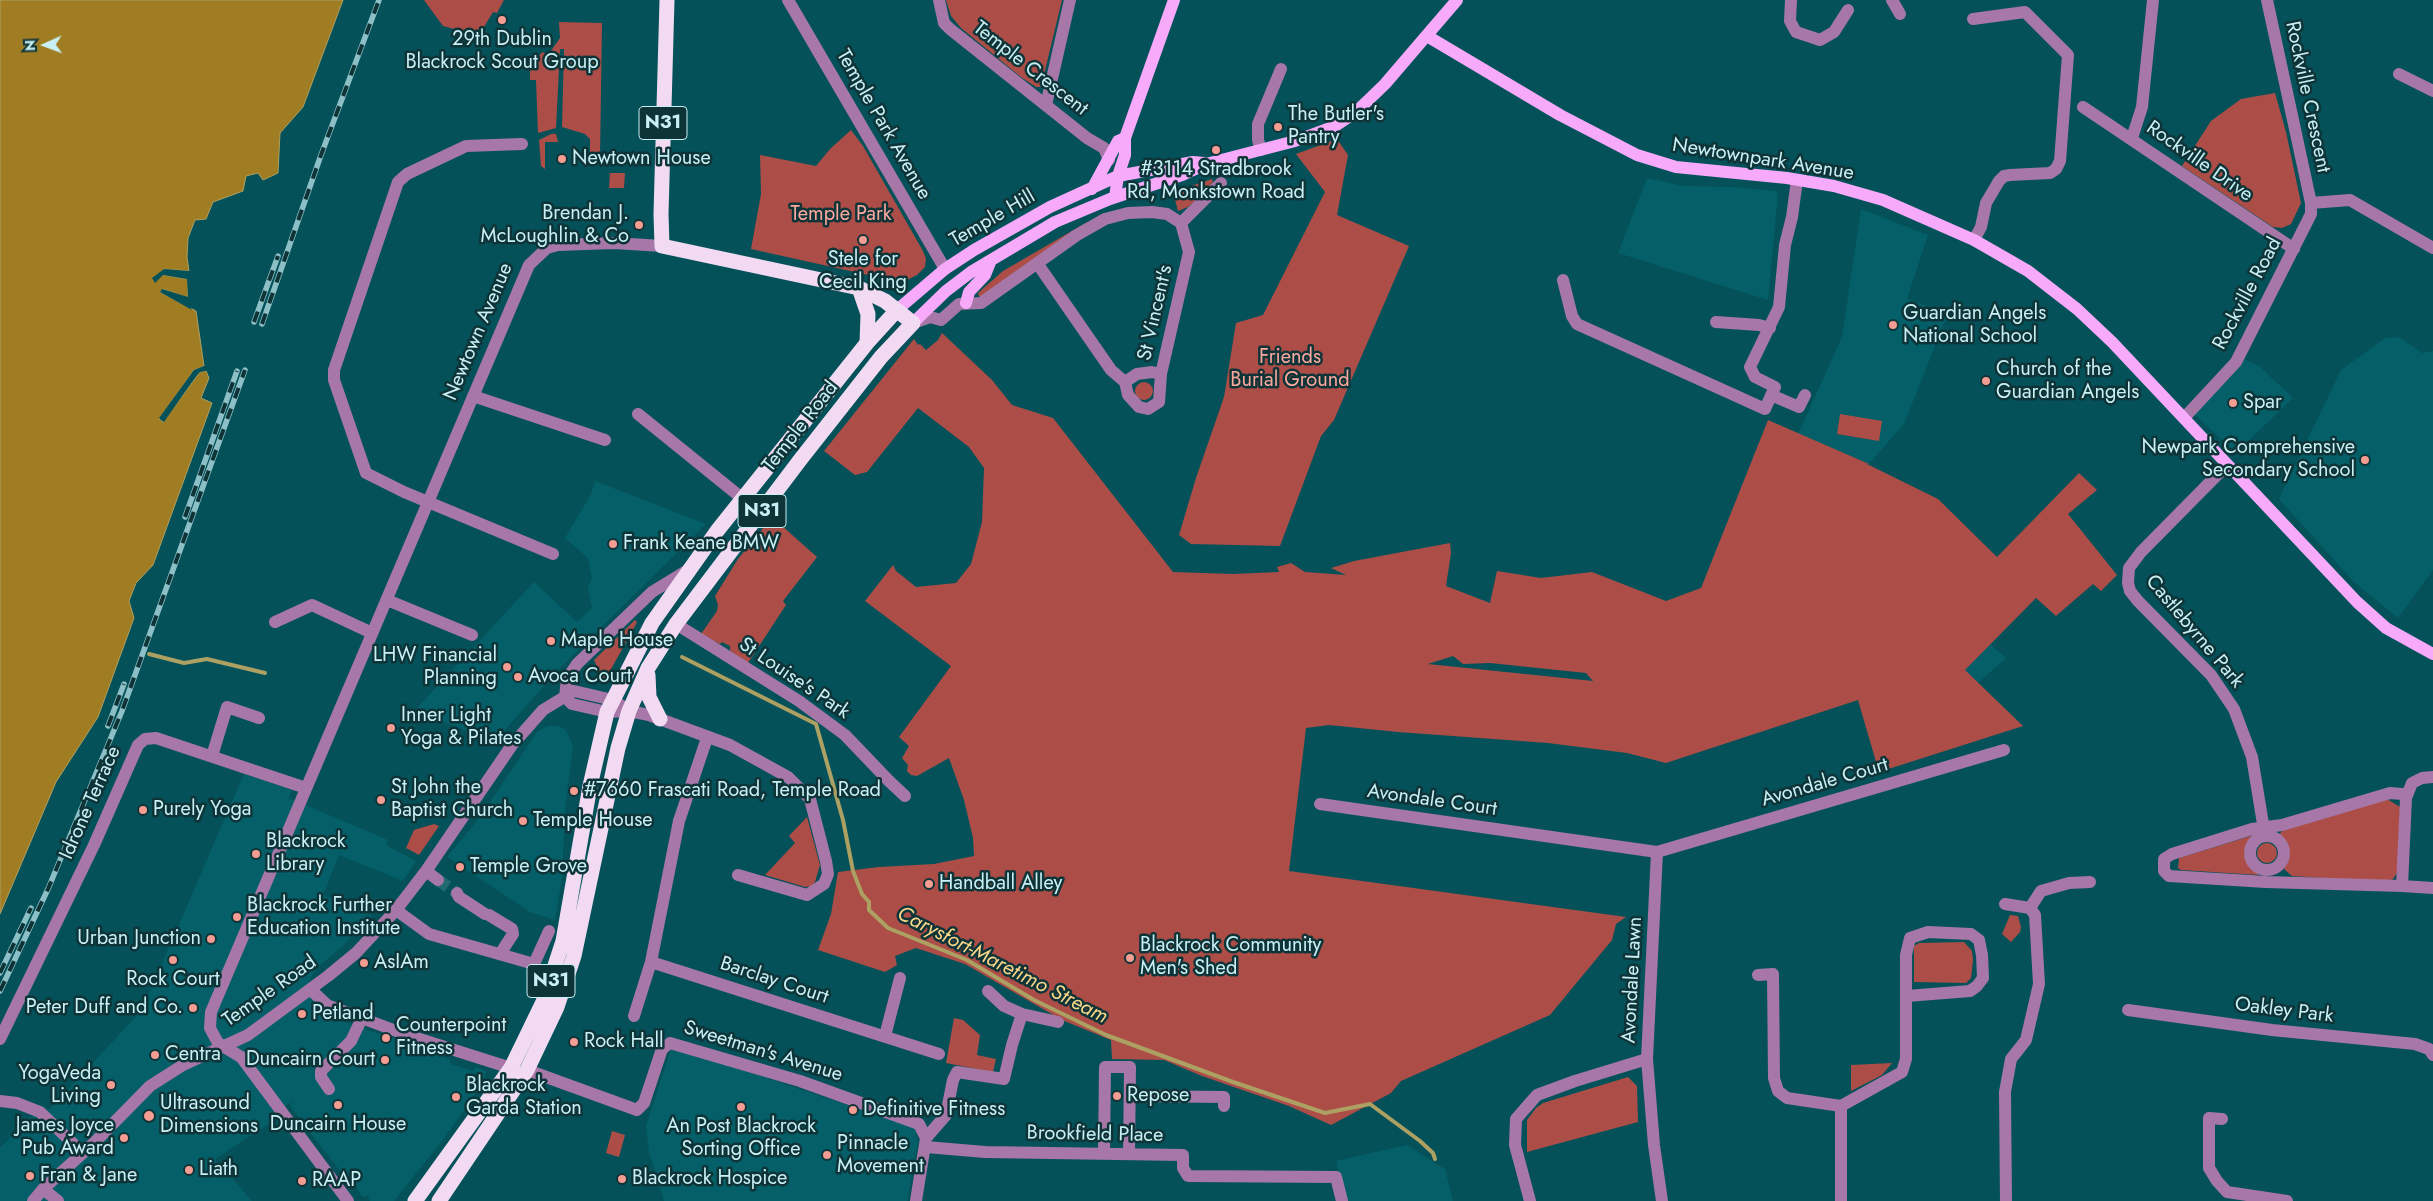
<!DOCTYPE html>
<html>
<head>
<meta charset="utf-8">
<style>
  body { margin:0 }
  #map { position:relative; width:2433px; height:1201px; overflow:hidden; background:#055159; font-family:Jost,sans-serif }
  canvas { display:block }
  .north { position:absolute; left:20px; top:20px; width:50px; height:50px; -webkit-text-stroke:4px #0f3438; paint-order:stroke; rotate:268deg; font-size:14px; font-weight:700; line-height:20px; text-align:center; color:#c8f0f5 }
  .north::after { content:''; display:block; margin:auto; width:18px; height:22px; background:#c8f0f5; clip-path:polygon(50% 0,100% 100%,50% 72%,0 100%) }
</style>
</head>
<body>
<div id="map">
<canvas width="2433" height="1201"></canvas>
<div class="north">N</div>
</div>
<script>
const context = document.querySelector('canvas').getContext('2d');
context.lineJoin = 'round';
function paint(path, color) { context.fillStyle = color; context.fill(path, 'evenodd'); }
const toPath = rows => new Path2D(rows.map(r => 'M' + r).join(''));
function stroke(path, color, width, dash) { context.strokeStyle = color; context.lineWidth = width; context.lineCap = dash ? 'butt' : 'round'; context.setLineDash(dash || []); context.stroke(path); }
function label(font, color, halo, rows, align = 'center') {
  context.font = font + ' Jost,sans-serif'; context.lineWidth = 5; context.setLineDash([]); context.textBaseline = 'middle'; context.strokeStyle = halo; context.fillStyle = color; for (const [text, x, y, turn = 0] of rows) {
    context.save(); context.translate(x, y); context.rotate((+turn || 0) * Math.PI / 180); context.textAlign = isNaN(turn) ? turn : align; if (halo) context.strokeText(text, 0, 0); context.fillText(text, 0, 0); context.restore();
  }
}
paint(toPath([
  [1647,178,1683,186,1733,187,1775,191,1778,194,1768,300,1618,253],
  [1861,209,1928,235,1907,299,1948,313,1904,424,1869,464,1798,434,1842,337],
  [2399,337,2422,353,2433,351,2433,570,2398,618,2354,582,2279,499,2341,370,2385,338],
  [2244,359,2259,366,2293,398,2236,453,2196,416,2195,411],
  [595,481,706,524,560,668,495,741,448,724,417,708,534,582,577,622,592,608,588,588,592,578,588,558,565,538,591,494],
  [1990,644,2006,658,1978,683,1964,670],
  [547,726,557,726,565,729,573,745,565,810,562,878,555,920,530,912,447,857,480,817,537,732],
  [244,774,292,790,289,798,388,840,386,845,416,861,403,881,339,855,323,895,372,915,342,947,315,969,305,991,329,1016,449,1059,451,1064,473,1071,476,1067,486,1071,484,1081,446,1136,394,1201,370,1201,367,1195,363,1197,353,1182,344,1176,298,1117,290,1105,294,1101,280,1109,272,1122,215,1159,252,1201,0,1201,0,1148,30,1117,42,1110,50,1109,142,1010],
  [672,1046,915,1128,918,1143,907,1201,664,1201,649,1152,646,1126],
  [1407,1145,1445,1169,1453,1201,1347,1201,1336,1161]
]), '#045f68');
paint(toPath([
  [424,0,504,0,497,13,493,12,484,27,477,32,469,33,443,26],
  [946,0,1062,0,1041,87,1036,87,1021,77,961,28,951,16],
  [559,22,602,23,600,155,593,155,590,152,590,139,585,134,562,127,564,49,560,49,556,128,538,133,536,80,530,80,530,65,536,61,542,52,548,55,560,38],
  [2275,93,2286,132,2301,203,2291,224,2282,228,2273,227,2182,166,2211,121,2241,99],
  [851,130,863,146,923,251,926,259,925,267,917,275,909,279,891,280,751,249,761,194,760,155,816,166,830,149],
  [551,134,556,134,558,142,545,142,545,169,541,166,539,140],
  [1337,139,1348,155,1337,215,1409,246,1334,420,1321,436,1280,546,1191,544,1179,535,1196,478,1224,397,1236,323,1263,315,1325,192,1296,154],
  [610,173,625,173,624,188,609,188],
  [1212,179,1213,182,1196,200,1188,207,1178,211,1173,192],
  [1089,221,982,297,979,296,978,293,1003,271],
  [942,333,992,380,1012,405,1053,418,1173,572,1233,574,1279,572,1277,567,1291,563,1305,572,1346,575,1331,568,1354,561,1450,543,1451,553,1446,586,1490,603,1497,571,1541,578,1592,572,1666,601,1701,588,1768,420,1869,464,1867,464,1938,499,1997,557,2079,473,2097,490,2068,514,2117,575,2101,591,2093,584,2056,616,2036,598,1965,670,2023,726,1879,772,1858,700,1666,763,1627,753,1548,743,1398,732,1329,725,1306,728,1289,871,1626,917,1616,924,1612,940,1550,1015,1401,1081,1391,1093,1331,1125,1289,1106,1202,1076,1164,1060,1112,1059,1111,1040,1062,1020,965,964,916,948,895,956,897,965,885,972,818,950,831,914,838,872,879,867,934,864,974,856,973,838,964,800,949,758,917,776,911,775,907,771,908,765,902,758,909,746,899,737,951,666,865,601,893,565,896,571,916,587,956,583,971,564,982,522,984,468,969,447,918,408,867,472,855,475,824,451,914,339,918,345,920,344,926,350,938,340],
  [1453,656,1463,664,1490,663,1586,673,1593,681,1428,664],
  '1135 391a9 9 0 1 1 18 0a9 9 0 1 1-18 0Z',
  [1840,414,1882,421,1879,441,1837,434],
  [772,517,817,557,783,601,786,605,748,663,730,651,730,646,722,642,720,644,701,634,717,611,718,605,715,596,738,559],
  [635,620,637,622,635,626,606,678,602,678,594,660],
  [2387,799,2400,807,2399,870,2393,879,2385,882,2292,876,2285,870,2283,864,2286,851,2279,835,2282,831],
  [807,817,820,865,815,882,811,886,805,887,765,875,795,843,789,836],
  [434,824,439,826,419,855,406,848,414,830],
  [2254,835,2247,850,2247,856,2249,866,2259,875,2181,870,2178,868,2179,858],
  '2257 853a10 10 0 1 1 20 0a10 10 0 1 1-20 0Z',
  [2010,915,2018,916,2021,927,2020,932,2011,942,2002,934],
  [1964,942,1972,951,1973,960,1971,978,1966,983,1914,982,1914,946,1919,943],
  [954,1018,963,1020,980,1035,977,1055,996,1059,993,1072,946,1063],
  [1892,1063,1882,1075,1851,1091,1851,1065],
  [1628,1077,1637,1086,1638,1122,1527,1152,1527,1120,1536,1108,1543,1103],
  [612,1131,625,1135,619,1157,606,1153]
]), '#ac4e47');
const water = toPath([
  [0,0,343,0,303,107,280,133,278,173,263,180,258,173,246,176,243,191,213,202,206,219,195,220,188,238,187,257,189,271,164,269,163,275,188,279,188,298,163,289,160,292,196,311,204,366,194,370,159,419,163,422,200,372,206,371,209,378,201,398,212,403,153,565,136,583,129,601,134,618,98,717,56,782,0,914,0,0]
]);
paint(water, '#a07d23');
stroke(water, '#aca062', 1);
paint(toPath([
  [164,269,189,271,190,273,164,272,190,278,189,300,168,293,189,304,192,310,160,292,162,289,188,297,187,279,163,275,155,283,152,278],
  [204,366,205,368,201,369,205,369,206,371,200,372,196,376,164,422,159,418,194,370]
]), '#055159');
stroke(toPath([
  [149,654,184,663,207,659,265,673],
  [682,657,816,724,843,820,853,871,862,894,869,902,869,910,888,928,967,960,1034,1000,1106,1035,1233,1082,1325,1113,1370,1104,1420,1141,1433,1153,1435,1159]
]), '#aca062', 4);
stroke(toPath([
  [438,880,457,893]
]), '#226970', 12, [12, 6]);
stroke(toPath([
  [788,0,945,269],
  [939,0,944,23,950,29,1087,138,1104,148,1109,160],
  [1791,0,1790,21,1796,32,1820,40,1834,32,1848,10],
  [1892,0,1900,14],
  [1973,19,2025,12,2068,55,2060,161,2056,169,2050,173,2010,175,2004,176,1999,181,1986,203,1981,227,1974,240],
  [2399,74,2433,91],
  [1046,105,1070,0],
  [2083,107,2294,249],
  [2132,138,2142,107,2153,0],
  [522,144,466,146,407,174,398,182,334,370,334,380,366,473,404,492,553,554],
  [1261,150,1258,140,1258,124,1281,69],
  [2311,203,2350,200,2433,248],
  [1181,223,1221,183],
  [1037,263,1111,370,1125,382],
  [1563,280,1572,316,1577,324,1765,409,1775,387,1755,377,1750,367,1779,307,1785,245,1792,217,1797,180],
  [1716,322,1759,325,1770,328],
  [913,323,930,317,941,320,959,304,981,303,1077,235,1105,219,1128,213,1152,212,1167,214,1181,223,1189,252,1161,374,1152,372,1137,374,1125,382],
  [1125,382,1128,395,1139,407,1148,409,1159,402,1161,374],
  [1771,395,1799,407,1805,395],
  [473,396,605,440],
  [638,414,743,499],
  [2184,418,2236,362,2311,214,2311,203,2267,0],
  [2226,466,2141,552,2129,568,2128,583,2130,591,2138,601,2211,675,2234,709,2252,757,2265,836],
  [691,568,652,592,577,664,567,679,565,697,572,704,607,712,629,711,649,715,730,745,788,777,810,799,826,861,828,874,824,884,807,895,738,875],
  [387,600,472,635],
  [275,622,312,605,372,633],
  [676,624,799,701,845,735,889,781,905,796],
  [212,756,227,707,259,718],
  [2406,798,2402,794,2390,793,2282,825,2252,829,2172,854,2164,859,2164,871,2169,876,2266,882,2402,886,2406,798,2412,783,2422,778,2433,777],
  [1320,804,1657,852],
  '2250 853a17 17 0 1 1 34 0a17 17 0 1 1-34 0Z',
  [426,871,438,880],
  [2402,886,2433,888],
  [457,893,459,897,485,914],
  [2005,904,2030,908,2035,915,2039,984,2026,1040,2011,1059,2005,1092,2006,1201],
  [2030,908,2041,891,2069,883,2090,882],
  [396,910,429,934,534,964,549,931],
  [489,915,512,929,513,934,500,954],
  [651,962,939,1054],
  [1758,975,1773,974,1774,1078,1778,1091,1787,1098,1841,1106],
  [311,990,327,1005,407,1035,511,1068],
  [988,991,1004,1006,1022,1014,1058,1022],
  [2128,1010,2272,1030,2415,1044,2429,1049,2433,1055],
  [634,1016,651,962,679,821,707,738],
  [885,1036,900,978],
  [0,1039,94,845,138,745,145,739,156,738,306,788],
  [527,1070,637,1110,644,1103,662,1049,670,1043,800,1081,919,1124,926,1138,916,1201],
  [329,1089,321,1077,321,1071,351,1041,362,1018],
  [1130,1096,1224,1097,1224,1106],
  [0,1101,17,1103,40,1112,83,1153],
  [2222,1119,2209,1118,2209,1168,2217,1181,2227,1192,2287,1201],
  [926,1138,946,1115,953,1080,957,1072,1004,1079,1012,1045,1022,1014],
  [926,1147,985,1152,1183,1155,1183,1168,1188,1176,1336,1177,1342,1201],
  [1104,1153,1105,1067,1130,1067,1129,1154],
  [43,1189,58,1201],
  [33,1201,43,1189,95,1142,150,1086,183,1065,248,1035,328,976,356,953,396,910,426,871,512,745,543,710,574,691,613,700,629,711],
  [348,1201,241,1057,218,1043,210,1028,211,1012,529,265,547,248,558,245,614,243,662,246],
  [1530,1201,1515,1145,1516,1119,1537,1095,1575,1081,1647,1059],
  [1662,1201,1654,1145,1647,1059,1657,852,2004,750],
  [1841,1201,1841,1106,1902,1072,1906,1059,1906,955,1910,938,1928,932,1971,934,1979,940,1982,955,1983,978,1977,986,1970,991,1907,996]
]), '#a677a7', 12);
stroke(toPath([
  [1427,36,1560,115,1637,155,1676,167,1787,178,1834,186,1883,200,1974,240,2028,271,2077,309,2112,342,2357,602,2386,628,2433,654],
  [1092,189,1118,141,1125,138],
  [1115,197,1118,176,1125,155,1125,138,1174,0],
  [966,303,969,292,985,275,991,260],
  [897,310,945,269,974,250,1050,207,1118,176,1193,162,1204,163],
  [913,323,946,291,971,272,1055,222,1110,199,1182,175,1206,164,1295,141,1335,126,1356,112,1385,84,1457,0]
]), '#f8aafa', 12);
stroke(toPath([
  [859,288,868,314,867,343],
  [648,675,649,697,660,719],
  [415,1201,511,1068,543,1002,563,941,590,786,607,712,652,623,717,531,867,343,897,310],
  [439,1201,527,1070,557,1007,574,956,618,748,629,711,648,668,676,624,800,460,881,357,913,323,885,301,859,288,662,246,661,214,667,0]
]), '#f2dbf2', 15);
const rail = toPath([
  [254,322,278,256],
  [262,324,321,155,379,0],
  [185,517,237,371],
  [108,726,124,684],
  [0,973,31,908],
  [0,991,48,889,122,711,245,370]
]);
stroke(rail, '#8dc0c6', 5.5);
stroke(rail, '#0f3438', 4, [11]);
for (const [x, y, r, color] of [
  [502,20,5,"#f59c93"],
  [1278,127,5,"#f59c93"],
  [1216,150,5,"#f59c93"],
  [562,159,5,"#f59c93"],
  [639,225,5,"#f59c93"],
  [863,240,5,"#f59c93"],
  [1893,325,5,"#f59c93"],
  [1986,381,5,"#f59c93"],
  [2233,403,5,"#f59c93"],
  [2365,460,5,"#f59c93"],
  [613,544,5,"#f59c93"],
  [551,641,5,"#f59c93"],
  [507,667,5,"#f59c93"],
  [518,677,5,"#f59c93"],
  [391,728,5,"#f59c93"],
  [574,791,5,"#f59c93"],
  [381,800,5,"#f59c93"],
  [143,810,5,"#f59c93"],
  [523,821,5,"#f59c93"],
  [256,854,5,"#f59c93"],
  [460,867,5,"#f59c93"],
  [929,884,5,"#f59c93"],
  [237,917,5,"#f59c93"],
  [211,939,5,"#f59c93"],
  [1130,958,5,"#f59c93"],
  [173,960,5,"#f59c93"],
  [364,963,5,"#f59c93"],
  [193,1008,5,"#f59c93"],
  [302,1014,5,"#f59c93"],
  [386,1038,5,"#f59c93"],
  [574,1042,5,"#f59c93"],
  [155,1055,5,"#f59c93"],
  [385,1060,5,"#f59c93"],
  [111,1085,5,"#f59c93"],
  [1117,1096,5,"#f59c93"],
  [456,1097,5,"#f59c93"],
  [338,1105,5,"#f59c93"],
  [741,1107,5,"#f59c93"],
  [853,1110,5,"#f59c93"],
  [149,1116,6,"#f59c93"],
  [124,1138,5,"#f59c93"],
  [827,1155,5,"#f59c93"],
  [189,1170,5,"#f59c93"],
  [30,1176,5,"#f59c93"],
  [622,1179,5,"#f59c93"],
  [302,1181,5,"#f59c93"]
]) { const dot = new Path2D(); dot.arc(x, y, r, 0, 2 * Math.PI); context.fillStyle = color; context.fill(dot); stroke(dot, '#0f3438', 2); }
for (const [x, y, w] of [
  [663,123,48],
  [762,511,48],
  [551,981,48]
]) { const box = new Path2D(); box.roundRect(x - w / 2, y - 16.5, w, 33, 4); context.fillStyle = '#0f3438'; context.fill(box); stroke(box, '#c8f0f5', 1); }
label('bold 19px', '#c8f0f5', null, [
  ["N31",663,123],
  ["N31",762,511],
  ["N31",551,981]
]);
label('20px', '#c8f0f5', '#0f3438', [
  ["29th Dublin",502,40,"center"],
  ["Blackrock Scout Group",502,63,"center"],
  ["The Butler's",1288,115],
  ["Pantry",1288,138],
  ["Newtown House",572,159],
  ["#3114 Stradbrook",1216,170,"center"],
  ["Rd, Monkstown Road",1216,193,"center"],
  ["Brendan J.",629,214,"right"],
  ["McLoughlin & Co",629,237,"right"],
  ["Stele for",863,260,"center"],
  ["Cecil King",863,283,"center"],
  ["Guardian Angels",1903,314],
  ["National School",1903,337],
  ["Church of the",1996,370],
  ["Guardian Angels",1996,393],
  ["Spar",2243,403],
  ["Newpark Comprehensive",2355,448,"right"],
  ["Secondary School",2355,471,"right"],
  ["Frank Keane BMW",623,544],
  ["Maple House",561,641],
  ["LHW Financial",497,656,"right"],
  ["Planning",497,679,"right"],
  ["Avoca Court",528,677],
  ["Inner Light",401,716],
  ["Yoga & Pilates",401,739],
  ["St John the",391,788],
  ["Baptist Church",391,811],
  ["#7660 Frascati Road, Temple Road",584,791],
  ["Purely Yoga",153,810],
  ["Temple House",533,821],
  ["Blackrock",266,842],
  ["Library",266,865],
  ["Temple Grove",470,867],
  ["Handball Alley",939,884],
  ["Blackrock Further",247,906],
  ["Education Institute",247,929],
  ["Urban Junction",201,939,"right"],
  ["Blackrock Community",1140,946],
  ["Men's Shed",1140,969],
  ["AsIAm",374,963],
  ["Rock Court",173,980,"center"],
  ["Peter Duff and Co.",183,1008,"right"],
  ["Petland",312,1014],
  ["Counterpoint",396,1026],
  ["Fitness",396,1049],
  ["Rock Hall",584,1042],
  ["Centra",165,1055],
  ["Duncairn Court",375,1060,"right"],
  ["YogaVeda",101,1074,"right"],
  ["Living",101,1097,"right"],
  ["Blackrock",466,1086],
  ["Garda Station",466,1109],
  ["Repose",1127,1096],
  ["Ultrasound",160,1104],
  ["Dimensions",160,1127],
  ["Definitive Fitness",863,1110],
  ["Duncairn House",338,1125,"center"],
  ["James Joyce",114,1126,"right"],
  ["Pub Award",114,1149,"right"],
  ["An Post Blackrock",741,1127,"center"],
  ["Sorting Office",741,1150,"center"],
  ["Pinnacle",837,1144],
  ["Movement",837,1167],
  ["Liath",199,1170],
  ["Fran & Jane",40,1176],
  ["Blackrock Hospice",632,1179],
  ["RAAP",312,1181]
], 'left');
label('20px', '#c8f0f5', '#0f3438', [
  ["Temple Crescent",1030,69,38],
  ["Rockville Crescent",2307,97,78],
  ["Temple Park Avenue",883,125,60],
  ["Newtownpark Avenue",1763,160,9],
  ["Rockville Drive",2199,162,35],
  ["Temple Hill",993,219,-30],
  ["Rockville Road",2248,294,-62],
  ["St Vincent's",1156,313,-77],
  ["Newtown Avenue",479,332,-67],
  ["Temple Road",801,427,-52],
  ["Castlebyrne Park",2194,632,50],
  ["St Louise's Park",794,679,34],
  ["Avondale Court",1825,783,-16],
  ["Avondale Court",1432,801,8],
  ["Idrone Terrace",91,803,-66],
  ["Avondale Lawn",1633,980,-87],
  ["Barclay Court",774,981,18],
  ["Temple Road",270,992,-35],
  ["Oakley Park",2284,1011,7],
  ["Sweetman's Avenue",763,1052,17],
  ["Brookfield Place",1095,1135,1]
]);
label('20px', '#fda89f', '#0f3438', [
  ["Temple Park",841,215],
  ["Friends",1290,358],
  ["Burial Ground",1290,381]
]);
label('italic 21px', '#f8d68a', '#0f3438', [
  ["Carysfort-Maretimo Stream",1002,966,27]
]);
</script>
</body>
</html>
